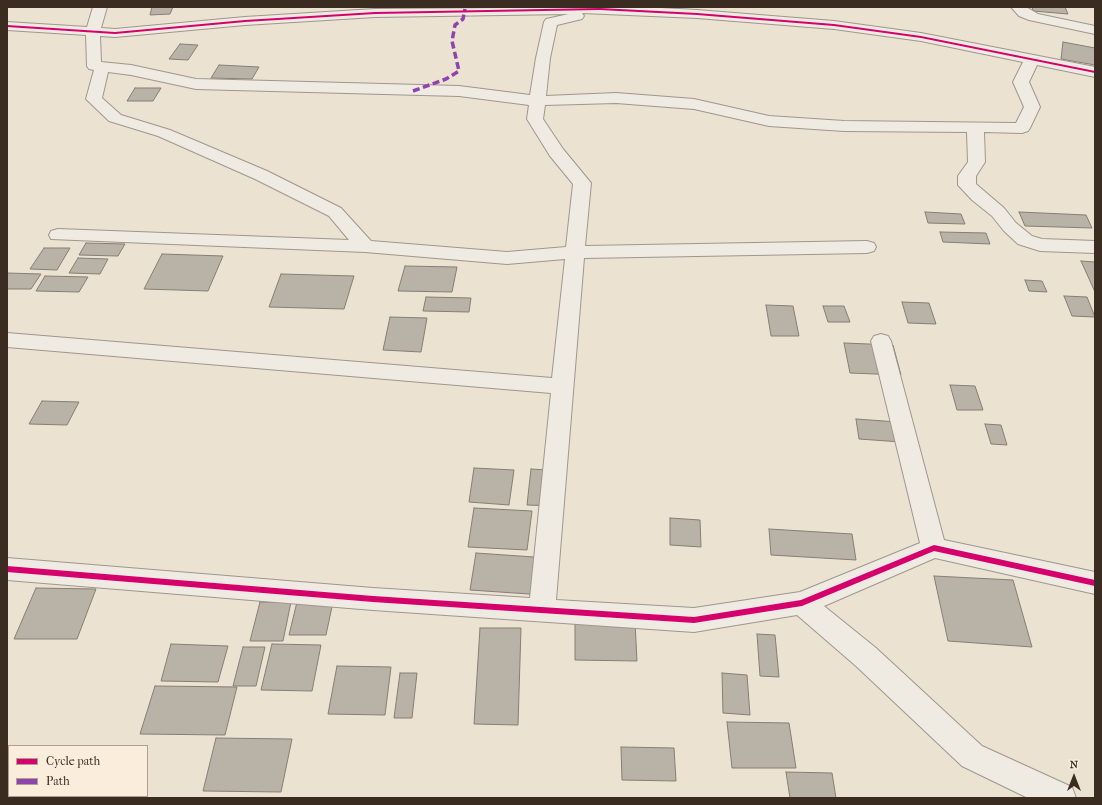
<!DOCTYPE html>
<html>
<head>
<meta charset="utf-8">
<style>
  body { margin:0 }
  #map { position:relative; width:1102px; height:805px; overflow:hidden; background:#ece2d2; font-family:"IM FELL French Canon",serif }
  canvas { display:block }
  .frame { position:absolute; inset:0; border:8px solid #3a2c20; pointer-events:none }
  .legend { position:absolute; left:8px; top:745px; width:140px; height:52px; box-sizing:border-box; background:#faeddb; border:1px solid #ada090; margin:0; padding:5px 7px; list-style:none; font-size:12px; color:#3a2c20 }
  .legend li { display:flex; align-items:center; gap:8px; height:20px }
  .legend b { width:20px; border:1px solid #ada090 }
  .north { position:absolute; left:1054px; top:757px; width:40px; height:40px; -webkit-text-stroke:3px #faeddb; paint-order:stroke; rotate:0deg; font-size:11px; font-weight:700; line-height:16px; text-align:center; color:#3a2c20 }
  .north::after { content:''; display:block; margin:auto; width:14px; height:18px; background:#3a2c20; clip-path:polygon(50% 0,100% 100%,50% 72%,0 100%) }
</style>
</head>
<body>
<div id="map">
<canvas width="1102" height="805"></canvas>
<div class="frame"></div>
<ul class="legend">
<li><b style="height:5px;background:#d6006c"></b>Cycle path</li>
<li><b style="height:5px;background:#8e44ad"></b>Path</li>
</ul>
<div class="north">N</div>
</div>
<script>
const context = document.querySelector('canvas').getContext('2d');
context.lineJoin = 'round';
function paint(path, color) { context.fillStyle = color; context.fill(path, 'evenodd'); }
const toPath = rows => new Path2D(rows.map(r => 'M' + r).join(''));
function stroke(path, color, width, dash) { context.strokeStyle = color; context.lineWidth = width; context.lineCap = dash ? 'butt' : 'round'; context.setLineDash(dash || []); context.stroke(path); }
const building = toPath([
  [152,7,173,7,170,14,150,15,152,7],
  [1032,7,1065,7,1068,14,1033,11,1032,7],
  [1063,42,1095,48,1095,65,1061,59,1063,42],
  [180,44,198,45,188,60,169,59,180,44],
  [219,65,259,67,252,79,211,78,219,65],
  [135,88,161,88,153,101,127,101,135,88],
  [925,212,961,214,965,224,928,223,925,212],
  [1019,212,1086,215,1092,228,1025,226,1019,212],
  [940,232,986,233,990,244,943,242,940,232],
  [86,243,125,244,118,256,79,255,86,243],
  [44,248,70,248,57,270,30,269,44,248],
  [162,254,223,256,208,291,144,289,162,254],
  [78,258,108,259,100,274,69,273,78,258],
  [1081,261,1095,262,1095,292,1081,261],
  [405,266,457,267,452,292,398,291,405,266],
  [7,273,41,274,31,289,7,289,7,273],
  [281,274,354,276,344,309,269,307,281,274],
  [45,276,88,277,79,292,36,291,45,276],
  [1025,280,1042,281,1047,292,1029,291,1025,280],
  [1064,296,1087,297,1095,317,1072,316,1064,296],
  [426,297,471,298,469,312,423,311,426,297],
  [902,302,929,303,936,324,908,323,902,302],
  [766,305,793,306,799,336,771,336,766,305],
  [823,306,844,306,850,322,828,322,823,306],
  [390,317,427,318,421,352,383,350,390,317],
  [844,343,893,345,901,375,850,373,844,343],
  [950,385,975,386,983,410,957,410,950,385],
  [42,401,79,402,67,425,29,424,42,401],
  [856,419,898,422,901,442,859,439,856,419],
  [985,424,1001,425,1007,445,991,444,985,424],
  [474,468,514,470,509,505,469,502,474,468],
  [531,469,562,471,559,506,527,505,531,469],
  [474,508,532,511,527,550,468,547,474,508],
  [670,518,700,520,701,547,670,545,670,518],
  [769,529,852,534,856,560,771,555,769,529],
  [476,553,548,558,544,595,470,590,476,553],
  [934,576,1013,580,1032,647,948,641,934,576],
  [36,588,96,589,77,639,14,639,36,588],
  [260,602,291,602,283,641,250,641,260,602],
  [297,602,333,602,326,635,289,635,297,602],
  [575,621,635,622,637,661,575,660,575,621],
  [480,628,521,628,518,725,474,724,480,628],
  [757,634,775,635,779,677,760,676,757,634],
  [171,644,228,646,218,682,161,681,171,644],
  [272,644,321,645,312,691,261,690,272,644],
  [243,647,265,647,256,686,233,686,243,647],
  [337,666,391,667,385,715,328,714,337,666],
  [400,673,417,673,412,718,394,718,400,673],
  [722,673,747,675,750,715,723,713,722,673],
  [155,686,237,687,225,735,140,734,155,686],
  [727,722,789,723,796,768,732,768,727,722],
  [216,738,292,739,281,792,203,791,216,738],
  [621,747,674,748,676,781,622,780,621,747],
  [786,772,832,773,836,798,790,798,786,772]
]);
paint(building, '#b9b2a7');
stroke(building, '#867e74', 1);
const street = toPath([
  [93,7,107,7,101,28,115,29,245,17,375,9,642,7,697,10,834,21,921,33,1095,67,1095,77,1037,65,1029,82,1040,107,1030,128,1028,131,1022,133,984,132,985,162,976,176,976,184,1004,208,1016,223,1032,236,1042,239,1095,241,1095,253,1040,251,1018,244,1004,231,992,216,972,200,958,185,958,176,968,162,967,132,844,131,769,126,694,109,616,103,545,105,543,119,563,149,591,183,585,246,867,241,874,243,876,247,874,251,867,253,584,258,556,600,694,608,800,592,920,543,871,341,874,336,881,334,888,336,891,341,944,540,1095,572,1095,594,935,558,824,606,876,648,982,746,1072,787,1076,798,1028,798,962,766,856,666,797,615,694,632,373,610,7,580,7,558,373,588,530,598,551,393,7,347,7,333,552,378,565,259,507,264,365,252,51,239,49,235,51,231,58,229,349,240,329,216,255,179,158,136,109,121,86,99,94,70,89,69,87,66,86,35,7,30,7,22,87,27,93,7],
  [582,13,697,18,834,29,921,41,1023,62,1013,82,1024,107,1016,123,844,121,769,116,694,99,616,93,546,96,550,58,557,25,582,19,584,16,582,13],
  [569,14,546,19,544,22,536,58,530,95,459,86,196,79,131,65,101,62,100,36,115,37,245,25,375,17,569,14],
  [108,72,131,75,196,89,459,96,529,105,527,119,550,156,573,184,566,247,507,252,371,241,341,208,267,171,170,130,121,115,102,98,108,72],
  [1011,7,1026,7,1038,14,1095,26,1095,34,1029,20,1019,16,1011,7]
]);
stroke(street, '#9e978d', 2);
paint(street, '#efeae2');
stroke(toPath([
  [413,91,446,79,459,71,452,41,455,25,463,19,465,9]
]), '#8e44ad', 3.5, [7, 3.5]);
paint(toPath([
  [600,8,697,13,834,24,921,36,1095,71,1095,73,921,38,834,26,697,15,600,10,375,14,245,22,115,34,7,27,7,25,115,32,245,20,375,12,600,8],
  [934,545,1095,580,1095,586,934,551,802,606,694,623,373,602,7,572,7,566,373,596,694,617,801,600,934,545]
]), '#d6006c');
</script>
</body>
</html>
